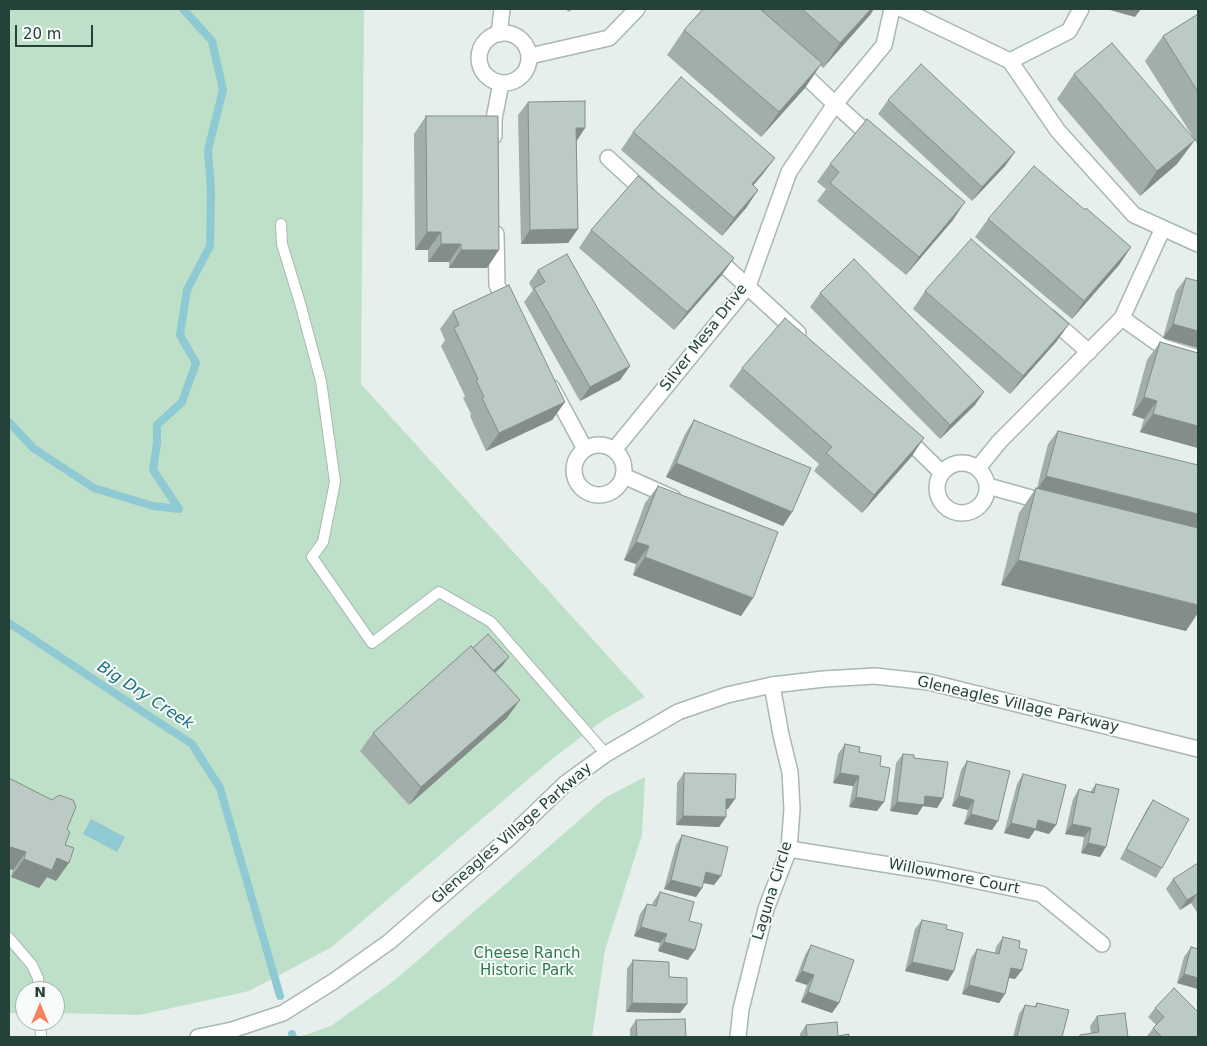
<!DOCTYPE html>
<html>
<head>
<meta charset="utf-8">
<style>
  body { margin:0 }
  #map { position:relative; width:1207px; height:1046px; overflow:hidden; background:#e6efeb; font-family:"DejaVu Sans",sans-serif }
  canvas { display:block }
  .frame { position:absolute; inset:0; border:10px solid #24423a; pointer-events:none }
  .north { position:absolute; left:15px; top:981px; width:50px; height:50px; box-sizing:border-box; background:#f7fbf9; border:1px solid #a3b1ad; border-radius:50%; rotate:0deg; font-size:14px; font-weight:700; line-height:20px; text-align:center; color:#24423a }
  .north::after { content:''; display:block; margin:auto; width:18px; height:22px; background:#f4845f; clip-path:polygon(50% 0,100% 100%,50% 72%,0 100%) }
  .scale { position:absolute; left:15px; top:25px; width:78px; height:22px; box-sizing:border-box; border:2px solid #24423a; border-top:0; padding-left:6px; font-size:15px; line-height:18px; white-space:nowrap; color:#24423a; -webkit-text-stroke:4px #f7fbf9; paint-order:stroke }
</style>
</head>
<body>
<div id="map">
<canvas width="1207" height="1046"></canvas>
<div class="frame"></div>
<div class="north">N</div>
<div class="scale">20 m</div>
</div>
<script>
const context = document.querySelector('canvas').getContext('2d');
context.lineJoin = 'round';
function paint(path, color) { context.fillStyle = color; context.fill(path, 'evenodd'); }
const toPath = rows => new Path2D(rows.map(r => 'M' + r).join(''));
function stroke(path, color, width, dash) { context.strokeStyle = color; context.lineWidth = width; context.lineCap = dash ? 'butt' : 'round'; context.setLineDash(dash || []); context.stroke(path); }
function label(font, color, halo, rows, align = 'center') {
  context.font = font + ' "DejaVu Sans",sans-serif'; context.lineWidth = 4; context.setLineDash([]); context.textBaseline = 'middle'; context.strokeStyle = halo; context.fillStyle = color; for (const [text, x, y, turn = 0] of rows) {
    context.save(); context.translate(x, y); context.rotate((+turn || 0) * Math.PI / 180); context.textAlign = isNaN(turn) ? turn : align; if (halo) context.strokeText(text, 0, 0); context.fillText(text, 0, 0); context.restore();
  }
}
paint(toPath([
  [9,9,364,9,361,384,645,697,605,719,552,759,332,947,249,991,140,1015,55,1013,55,991,25,991,25,1013,9,1013],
  [645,777,642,835,605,950,592,1037,299,1037,331,1026,395,980,606,797]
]), '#bfe0c8');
paint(toPath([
  [91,819,125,837,117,852,83,834]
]), '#8ec9d4');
stroke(toPath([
  [9,422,33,448,94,488,153,506,179,509,153,470,157,443,157,425,182,402,196,363,180,335,187,290,210,246,211,191,208,150,223,90,212,41,183,9],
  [9,623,134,706,192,744,220,788,280,996],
  [292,1034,293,1037]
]), '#8ec9d4', 8);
const service = toPath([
  [281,224,282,244,300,303,321,381,335,482,323,542,312,557,372,643,439,592,491,622,606,754],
  [9,938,32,965,38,978,39,991],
  [40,1021,41,1037]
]);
const minor = toPath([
  [902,9,1010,61,1058,131,1134,215,1198,244],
  '479 58a25 25 0 1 1 50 0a25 25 0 1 1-50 0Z',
  [499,34,502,9],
  [530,56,609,38,637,9],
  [1010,61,1069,31,1081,9],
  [795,66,835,104,876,141],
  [494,136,494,119,501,83],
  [608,158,647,194],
  [496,234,497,285,508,306],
  [712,254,798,333],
  [1049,317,1089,352],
  [1122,318,1163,347,1198,358],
  [552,388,585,449],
  [902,434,942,473],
  '574 470a25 25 0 1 1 50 0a25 25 0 1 1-50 0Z',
  [614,450,748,286,789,172,835,104,884,45,892,9],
  '937 488a25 25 0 1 1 50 0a25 25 0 1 1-50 0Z',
  [978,468,999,442,1122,318,1163,228],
  [624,476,673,498],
  [988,486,1049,503],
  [789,849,934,872,1041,894,1102,944],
  [738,1037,741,1009,766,909,789,849,792,809,790,772,781,735,772,685]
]);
const tertiary = toPath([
  [198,1037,232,1030,283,1013,334,981,389,942,510,837,566,783,606,754,678,712,727,695,772,685,824,679,875,676,929,682,1198,749]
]);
stroke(service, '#a8b8b2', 12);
stroke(minor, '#a8b8b2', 18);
stroke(tertiary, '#a8b8b2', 18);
stroke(service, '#fff', 10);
stroke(minor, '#fff', 15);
stroke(tertiary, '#fff', 15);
paint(toPath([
  [565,9,572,9,569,12],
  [703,9,874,9,870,15,823,68,820,65,805,88,761,137,667,55,684,30],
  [1198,14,1198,145,1145,61,1163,36],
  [1074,74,1177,164,1140,196,1057,99],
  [888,100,1015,152,1005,166,972,201,878,114],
  [528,102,585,128,576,141,578,229,568,243,521,244,518,115],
  [426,116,487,268,449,268,449,262,428,262,428,250,415,250,414,134],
  [633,132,775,158,762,175,753,186,758,190,746,208,722,236,621,150],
  [830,164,953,220,906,275,817,201,826,189,817,182],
  [1085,210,1131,247,1119,265,1072,319,975,237,988,219],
  [591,230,734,258,721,276,674,330,579,248],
  [538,270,630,366,620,380,580,401,524,302,533,290,529,283],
  [1186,278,1198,348,1163,338,1176,291],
  [925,291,1069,324,1056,342,1010,394,913,309],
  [820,293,975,405,940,439,810,307],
  [453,311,565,402,552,420,486,451,470,416,471,414,463,398,465,396,441,346,445,340,440,329],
  [1160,342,1198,353,1198,448,1140,432,1144,419,1132,415,1147,360],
  [742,368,912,456,862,513,814,471,819,464,729,386],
  [694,420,792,512,783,526,666,477,685,434],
  [1058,431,1186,631,1001,585,1019,513,1036,488,1037,488,1048,444],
  [658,486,753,598,741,616,633,575,636,564,624,560,645,503],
  [473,648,509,657,502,666,495,673,507,718,409,805,360,751,373,733],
  [845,744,859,752,880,766,877,811,849,807,853,786,833,783,838,754],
  [903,754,914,758,943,798,937,808,923,806,917,815,890,811,896,763],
  [967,761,998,821,992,830,964,824,968,810,952,806,961,770],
  [684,773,728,809,726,809,726,817,719,827,676,825,677,783],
  [1023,774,1056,825,1049,834,1035,830,1029,839,1004,833,1017,784],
  [9,778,67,829,65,845,56,881,47,877,39,888,11,877,13,870],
  [1096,784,1100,857,1081,853,1084,837,1065,834,1073,799,1079,789,1090,792],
  [1153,800,1162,868,1156,878,1120,859,1147,809],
  [682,835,714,885,703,883,702,888,696,897,664,889,676,845],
  [1198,863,1198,914,1191,903,1180,910,1166,889,1173,879],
  [660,892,689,921,688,960,658,951,660,943,634,936,640,914,647,904,652,905,653,902],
  [922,920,946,929,948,981,905,971,915,929],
  [1003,937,1019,948,1022,970,1015,979,1009,978,1005,994,999,1003,962,994,971,958,977,949,995,953,996,947],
  [811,945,839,1003,832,1013,801,1002,807,985,795,981,805,955],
  [1191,947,1198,989,1177,983,1184,957],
  [633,960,669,977,687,1004,680,1013,626,1012,627,969],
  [1037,1003,1062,1037,1013,1037,1019,1014,1025,1005,1034,1007],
  [1155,1008,1198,1037,1146,1037,1156,1025,1148,1017],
  [1097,1016,1128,1037,1078,1037,1080,1035,1091,1033,1090,1026],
  [636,1020,686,1037,630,1037,630,1029],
  [806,1025,838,1036,849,1037,800,1037,800,1034]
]), '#a1aea9');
paint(toPath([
  [871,9,874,9,870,15,823,68,840,43],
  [1111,9,1141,9,1135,17,1110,10],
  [822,63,805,88,761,137,779,112],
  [576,128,585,128,576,142],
  [1195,140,1177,164,1140,196,1157,171],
  [1015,152,1005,166,972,201,982,187],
  [775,158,762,175,739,202,752,184],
  [758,190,746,208,722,236,734,218],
  [965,202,953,220,906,275,919,257],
  [578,229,568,243,521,244,530,230],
  [427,232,441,232,428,250,415,250],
  [441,244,461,244,449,262,428,262],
  [1131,247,1119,265,1072,319,1084,301],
  [461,250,499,250,487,268,449,268],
  [734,258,721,276,674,330,687,312],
  [1069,324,1056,342,1010,394,1023,376],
  [1173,324,1198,331,1198,348,1163,338],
  [630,366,620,380,580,401,590,387],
  [984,392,975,405,940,439,950,425],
  [1144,397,1157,401,1144,419,1132,415],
  [565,402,552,420,486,451,499,433],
  [1153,414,1198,426,1198,448,1140,432],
  [924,438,912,456,862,513,874,495],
  [676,463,792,512,783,526,666,477],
  [1046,476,1198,514,1198,531,1037,490],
  [636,542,649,546,636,564,624,560],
  [645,557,753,598,741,616,633,575],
  [1018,560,1198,605,1198,613,1186,631,1001,585],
  [509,657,502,666,479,687,486,677],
  [520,700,507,718,409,805,421,787],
  [840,773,859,776,853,786,833,783],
  [925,796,943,798,937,808,923,806,917,815,890,811,897,802],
  [959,796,974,800,968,810,952,806],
  [856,797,884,802,877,811,849,807],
  [726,799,735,799,728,809,720,808],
  [971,814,998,821,992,830,964,824],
  [683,816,726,817,719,827,676,825],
  [1038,820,1056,825,1049,834,1035,830,1029,839,1004,833,1011,823],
  [1072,824,1091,828,1084,837,1065,834],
  [1088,843,1106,847,1100,857,1081,853],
  [11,847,26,852,13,870,9,869,9,851],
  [57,858,69,863,56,881,47,877,39,888,11,877,24,859],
  [706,872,721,876,714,885,699,882],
  [671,880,702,888,696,897,664,889],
  [1197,894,1191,903,1180,910,1187,900],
  [641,927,667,934,660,943,634,936],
  [664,942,695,950,688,960,658,951],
  [912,962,954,971,948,981,905,971],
  [1011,968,1022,970,1015,979,1005,977],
  [802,971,814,975,807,985,795,981],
  [1184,974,1198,978,1198,989,1177,983],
  [969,985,1005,994,999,1003,962,994],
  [808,992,839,1003,832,1013,801,1002],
  [632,1003,687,1004,680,1013,626,1012]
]), '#838d89');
const building = toPath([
  [703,9,760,9,822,63,779,112,684,30,703,9],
  [802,9,871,9,840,43,802,9],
  [1198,14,1198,92,1163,36,1198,14],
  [1112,43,1195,140,1157,171,1074,74,1112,43],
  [921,64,1015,152,982,187,888,100,921,64],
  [681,77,775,158,752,184,758,190,734,218,633,132,681,77],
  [585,101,585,128,576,128,578,229,530,230,528,102,585,101],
  [426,116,498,116,499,250,461,250,461,244,441,244,441,232,427,232,426,116],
  [867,119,965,202,919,257,830,183,839,172,830,164,867,119],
  [1034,166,1085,210,1086,208,1131,247,1084,301,988,219,1034,166],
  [638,176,734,258,687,312,591,230,638,176],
  [971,239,1069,324,1023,376,925,291,971,239],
  [567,254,630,366,590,387,534,288,545,282,538,270,567,254],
  [854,259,984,392,950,425,820,293,854,259],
  [1186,278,1198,281,1198,331,1173,324,1186,278],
  [509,285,565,402,499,433,482,398,484,397,476,380,478,379,454,328,459,325,453,311,509,285],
  [785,318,924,438,874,495,826,453,832,447,742,368,785,318],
  [1160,342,1198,353,1198,426,1153,414,1157,401,1144,397,1160,342],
  [694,420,811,468,792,512,676,463,694,420],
  [1058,431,1198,465,1198,514,1046,476,1058,431],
  [658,486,778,532,753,598,645,557,649,546,636,542,658,486],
  [1036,488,1198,528,1198,605,1018,560,1036,488],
  [488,634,509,657,493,671,473,648,488,634],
  [471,646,520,700,421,787,373,733,471,646],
  [845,744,860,747,859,752,881,756,880,766,890,768,884,802,856,797,859,776,840,773,845,744],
  [903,754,914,755,914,758,948,762,943,798,925,796,924,805,897,802,903,754],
  [967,761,1010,771,998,821,971,814,974,800,959,796,967,761],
  [684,773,736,774,735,799,726,799,726,817,683,816,684,773],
  [1023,774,1066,785,1056,825,1038,820,1036,829,1011,823,1023,774],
  [9,778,52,800,59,795,73,800,76,807,67,829,70,832,65,845,74,848,69,863,57,858,52,870,24,859,26,852,11,847,9,854,9,778],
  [1096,784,1119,789,1106,847,1088,843,1091,828,1072,824,1079,789,1094,793,1096,784],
  [1153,800,1189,819,1162,868,1126,849,1153,800],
  [682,835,728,847,721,876,706,872,702,888,671,880,682,835],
  [1198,863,1198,895,1197,894,1187,900,1173,879,1198,863],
  [660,892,694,902,689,921,702,924,695,950,664,942,667,934,641,927,647,904,656,906,660,892],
  [922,920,947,925,946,929,963,933,954,971,912,962,922,920],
  [1003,937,1020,941,1019,948,1027,950,1022,970,1011,968,1005,994,969,985,977,949,999,954,1003,937],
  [811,945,854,960,839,1003,808,992,814,975,802,971,811,945],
  [1191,947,1198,949,1198,978,1184,974,1191,947],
  [633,960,669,962,669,977,687,978,687,1004,632,1003,633,960],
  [1174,988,1198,1012,1198,1036,1197,1037,1162,1037,1153,1028,1164,1017,1155,1008,1174,988],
  [1037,1003,1069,1010,1062,1037,1017,1037,1025,1005,1036,1007,1037,1003],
  [1125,1013,1128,1037,1080,1037,1080,1035,1099,1032,1097,1016,1125,1013],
  [685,1019,686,1037,637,1037,636,1020,685,1019],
  [837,1022,838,1036,849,1034,849,1037,807,1037,806,1025,837,1022]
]);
paint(building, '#bbcac4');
stroke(building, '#838d89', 1);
label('15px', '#24423a', '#f7fbf9', [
  ["Silver Mesa Drive",704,338,-52],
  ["Gleneagles Village Parkway",1018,705,13],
  ["Gleneagles Village Parkway",512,834,-41],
  ["Willowmore Court",954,877,11],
  ["Laguna Circle",773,891,-73]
]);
label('15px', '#2d7a4b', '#f7fbf9', [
  ["Cheese Ranch",527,954],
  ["Historic Park",527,971]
]);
label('italic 16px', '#1c6f80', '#f7fbf9', [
  ["Big Dry Creek",145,696,33]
]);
</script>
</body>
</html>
